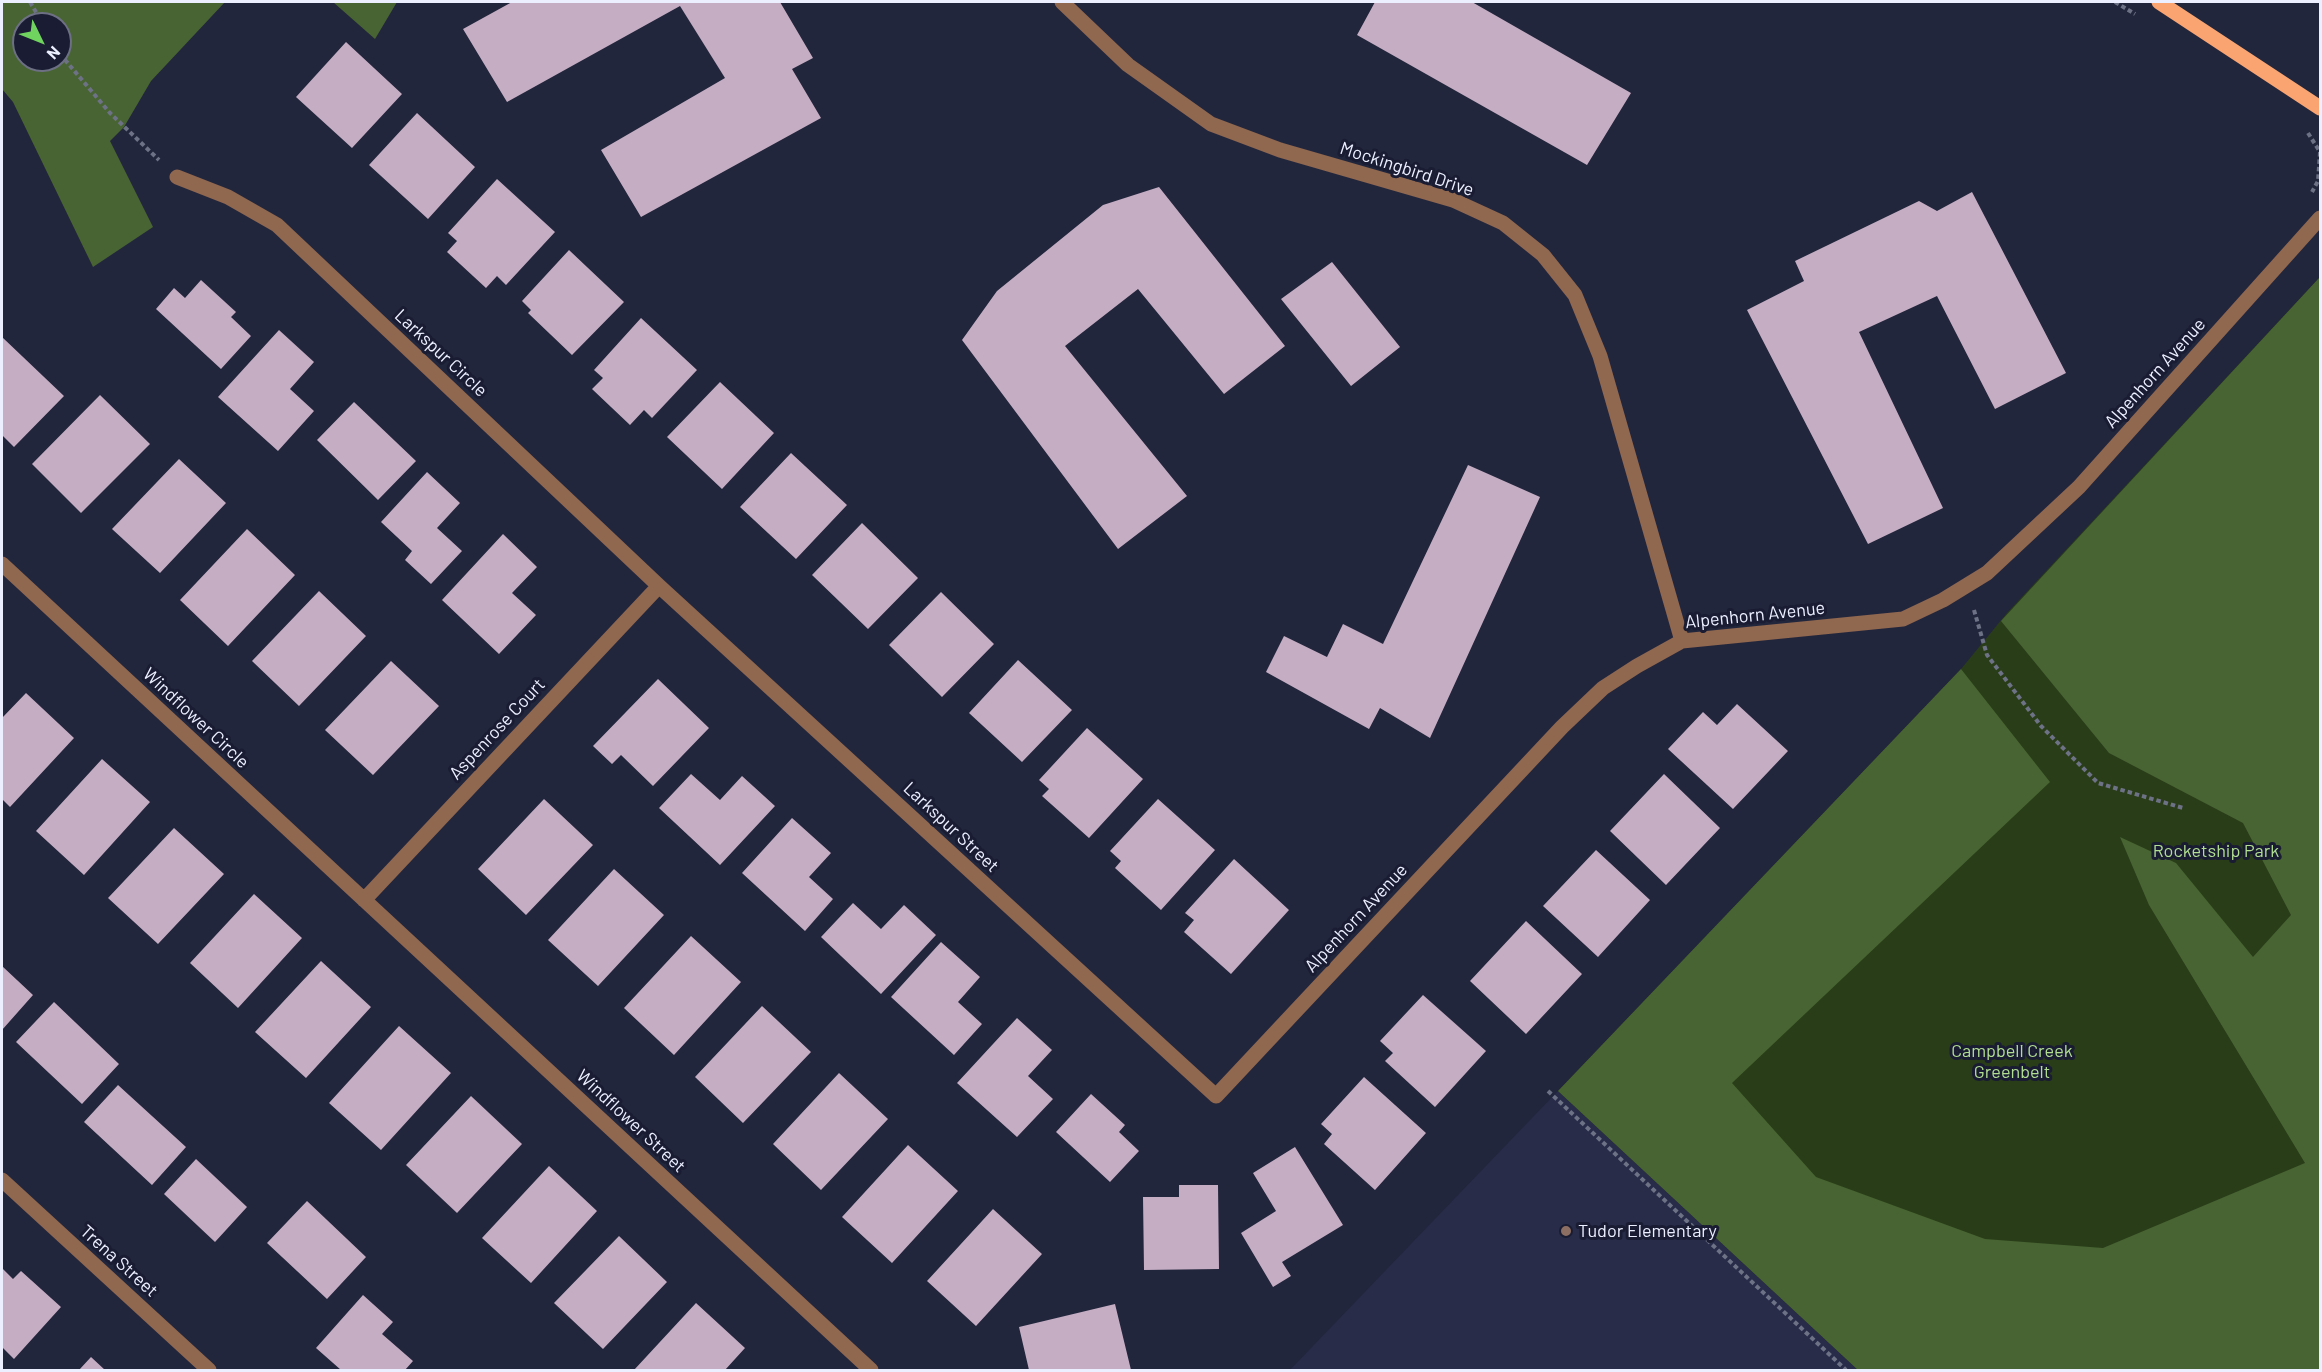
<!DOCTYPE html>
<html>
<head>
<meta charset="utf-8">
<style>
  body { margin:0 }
  #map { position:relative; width:2322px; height:1372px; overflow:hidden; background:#22263c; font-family:Barlow,sans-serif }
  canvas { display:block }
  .frame { position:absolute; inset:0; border:3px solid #ecefff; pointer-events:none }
  .north { position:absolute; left:12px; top:12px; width:60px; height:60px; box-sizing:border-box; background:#191c32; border:2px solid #6d7084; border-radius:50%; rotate:133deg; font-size:16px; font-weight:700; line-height:24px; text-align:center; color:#ecefff }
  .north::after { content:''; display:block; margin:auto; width:21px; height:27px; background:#70d35f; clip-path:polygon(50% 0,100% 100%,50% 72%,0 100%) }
</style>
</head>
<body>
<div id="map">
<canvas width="2322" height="1372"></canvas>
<div class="frame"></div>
<div class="north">N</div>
</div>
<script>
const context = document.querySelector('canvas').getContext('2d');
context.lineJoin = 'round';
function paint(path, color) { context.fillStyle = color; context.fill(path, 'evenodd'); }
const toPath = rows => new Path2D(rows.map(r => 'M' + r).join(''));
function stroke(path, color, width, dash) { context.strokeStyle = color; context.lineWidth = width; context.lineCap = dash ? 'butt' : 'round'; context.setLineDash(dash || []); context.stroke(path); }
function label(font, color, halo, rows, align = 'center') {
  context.font = font + ' Barlow,sans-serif'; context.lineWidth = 6; context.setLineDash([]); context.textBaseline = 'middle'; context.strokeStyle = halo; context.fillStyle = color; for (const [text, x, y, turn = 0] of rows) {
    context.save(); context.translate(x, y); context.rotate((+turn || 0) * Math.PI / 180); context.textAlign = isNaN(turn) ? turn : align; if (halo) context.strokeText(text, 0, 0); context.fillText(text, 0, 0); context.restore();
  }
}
paint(toPath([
  [1558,1091,1858,1370,1290,1370]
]), '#282c49');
paint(toPath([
  [2320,277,2320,1370,1858,1370,1558,1091,1961,669,2007,613]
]), '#293d19');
paint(toPath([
  [2,2,225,2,151,81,124,127,110,141,153,227,93,267,13,102,2,89],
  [24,24,60,24,60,60,24,60],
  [333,2,397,2,375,39],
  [2320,277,2320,1370,1858,1370,1558,1091,1961,669,2050,782,1732,1083,1816,1177,1985,1239,2103,1248,2305,1163,2149,905,2120,837,2176,863,2253,957,2291,915,2243,823,2109,753,2001,621]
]), '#486432');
paint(toPath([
  [512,2,780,2,813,58,792,69,821,118,641,217,601,150,725,78,680,6,507,102,463,29],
  [1375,2,1472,2,1631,93,1587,165,1357,35],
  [346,42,402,94,352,148,296,97],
  [417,113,475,167,428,219,369,165],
  [497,179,555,232,506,285,497,276,486,288,447,252,457,241,448,233],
  [1159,187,1285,346,1224,394,1138,289,1065,346,1187,496,1118,549,962,340,997,291,1103,205],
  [1972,192,2066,373,1995,409,1937,296,1859,332,1943,508,1868,544,1747,310,1804,281,1795,261,1919,201,1937,211],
  [569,250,624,302,572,355,528,313,531,310,522,301],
  [1332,262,1400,347,1351,386,1281,299],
  [201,280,236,312,231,317,251,336,221,369,156,309,174,288,185,298],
  [641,318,697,370,652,418,644,410,630,425,592,389,603,378,594,370],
  [279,330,314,362,290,389,314,411,278,451,218,397],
  [2,337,64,396,14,447,2,435],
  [720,382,774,433,722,489,667,437],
  [100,395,150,444,81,513,32,464],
  [354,402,416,461,378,500,317,440],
  [791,453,847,505,796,559,740,507],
  [179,459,226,503,160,573,112,529],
  [1468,465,1540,497,1430,738,1380,708,1369,729,1266,672,1284,636,1327,657,1343,624,1383,644],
  [427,472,460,503,437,528,462,551,431,584,405,560,412,551,381,522],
  [862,523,918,578,868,629,812,575],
  [247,529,295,575,228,646,180,600],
  [503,534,537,567,512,593,536,615,499,654,442,600],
  [319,591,366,636,299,706,252,661],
  [941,592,994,644,942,697,889,645],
  [1018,660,1072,710,1022,762,969,713],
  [391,661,439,706,373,775,325,730],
  [658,679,709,728,653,786,621,755,612,764,593,746],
  [26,693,74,738,10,807,2,799,2,718],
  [1737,704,1788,751,1733,809,1668,749,1703,712,1717,725],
  [1087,728,1143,779,1089,838,1042,796,1049,789,1039,780],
  [102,759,150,802,84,875,36,831],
  [691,774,720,800,742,776,775,806,720,865,659,808],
  [1664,774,1720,828,1666,885,1610,831],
  [544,799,593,845,526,915,478,869],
  [1158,799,1215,850,1161,910,1115,868,1121,861,1110,851],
  [792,818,831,853,809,877,833,899,805,931,742,873],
  [174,828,224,874,158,944,108,898],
  [1596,850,1650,900,1598,957,1543,906],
  [1234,859,1289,910,1231,974,1184,932,1194,920,1185,913],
  [614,869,664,915,598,986,548,940],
  [254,894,302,938,238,1008,190,963],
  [853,903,881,929,904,905,936,935,881,994,821,937],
  [1526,921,1582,974,1526,1034,1470,981],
  [691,936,741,982,674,1055,624,1008],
  [941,942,980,977,958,1002,982,1024,954,1055,891,997],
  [321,961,371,1007,306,1078,255,1032],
  [2,966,33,995,2,1030],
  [1423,995,1486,1051,1435,1107,1385,1061,1393,1053,1380,1041],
  [54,1002,119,1064,82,1104,16,1042],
  [762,1006,811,1052,743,1123,695,1077],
  [1017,1018,1052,1050,1028,1076,1053,1099,1017,1137,957,1083],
  [399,1026,451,1073,381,1150,329,1103],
  [839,1073,888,1119,821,1190,773,1144],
  [1364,1077,1426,1133,1375,1190,1324,1144,1332,1134,1321,1124],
  [118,1085,186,1147,152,1185,84,1122],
  [1091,1094,1125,1125,1119,1132,1139,1151,1110,1182,1056,1132],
  [471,1096,522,1144,457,1213,406,1165],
  [908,1145,958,1191,892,1263,842,1217],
  [1295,1147,1343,1225,1282,1262,1291,1276,1273,1287,1241,1233,1276,1211,1253,1173],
  [196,1159,247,1207,215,1242,164,1194],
  [549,1166,597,1211,531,1283,482,1238],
  [1179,1185,1218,1185,1219,1269,1144,1270,1143,1197,1179,1197],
  [307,1201,366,1257,327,1299,267,1243],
  [993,1209,1042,1254,976,1326,927,1281],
  [619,1236,667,1282,603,1349,554,1303],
  [2,1268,13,1279,21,1271,61,1307,14,1359,2,1347],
  [363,1295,393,1322,382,1334,413,1361,405,1370,341,1370,316,1348],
  [696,1303,745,1348,725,1370,634,1370],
  [1115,1304,1131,1370,1029,1370,1019,1327],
  [91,1357,105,1370,79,1370]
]), '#c5adc4');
stroke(toPath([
  [30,2,43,24],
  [2115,2,2135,14],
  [60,54,110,113,159,160],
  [2308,133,2320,152,2318,181,2312,192],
  [1974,610,1987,655,2041,726,2098,783,2183,808],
  [1548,1091,1846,1370]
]), '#6e7286', 4, [4.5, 3]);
stroke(toPath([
  [1062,2,1128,65,1211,124,1280,150,1453,200,1503,223,1543,255,1575,295,1600,356,1682,641],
  [177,177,228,197,277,225,659,586,1216,1096,1562,727,1603,688,1637,666,1682,641,1903,619,1943,600,1987,573,2079,487,2320,218],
  [2,564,871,1370],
  [364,900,659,586],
  [2,1180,209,1370]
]), '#90674f', 15);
stroke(toPath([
  [2159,2,2320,108]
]), '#f9a471', 15);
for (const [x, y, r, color] of [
  [1566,1231,6,"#8d6e63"]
]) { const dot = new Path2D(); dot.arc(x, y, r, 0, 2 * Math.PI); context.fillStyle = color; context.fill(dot); stroke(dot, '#191c32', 2); }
label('18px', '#ecefff', '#191c32', [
  ["Mockingbird Drive",1407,169,18],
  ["Larkspur Circle",441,353,43],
  ["Alpenhorn Avenue",2155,373,-48],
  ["Alpenhorn Avenue",1755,615,-6],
  ["Windflower Circle",196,718,43],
  ["Aspenrose Court",497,729,-47],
  ["Larkspur Street",951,827,43],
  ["Alpenhorn Avenue",1356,918,-47],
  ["Windflower Street",631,1121,43],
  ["Trena Street",119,1261,42]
]);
label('18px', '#b1de91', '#191c32', [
  ["Rocketship Park",2216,851],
  ["Campbell Creek",2012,1051],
  ["Greenbelt",2012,1072]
]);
label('18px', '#ecefff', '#191c32', [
  ["Tudor Elementary",1578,1231]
], 'left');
</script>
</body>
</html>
